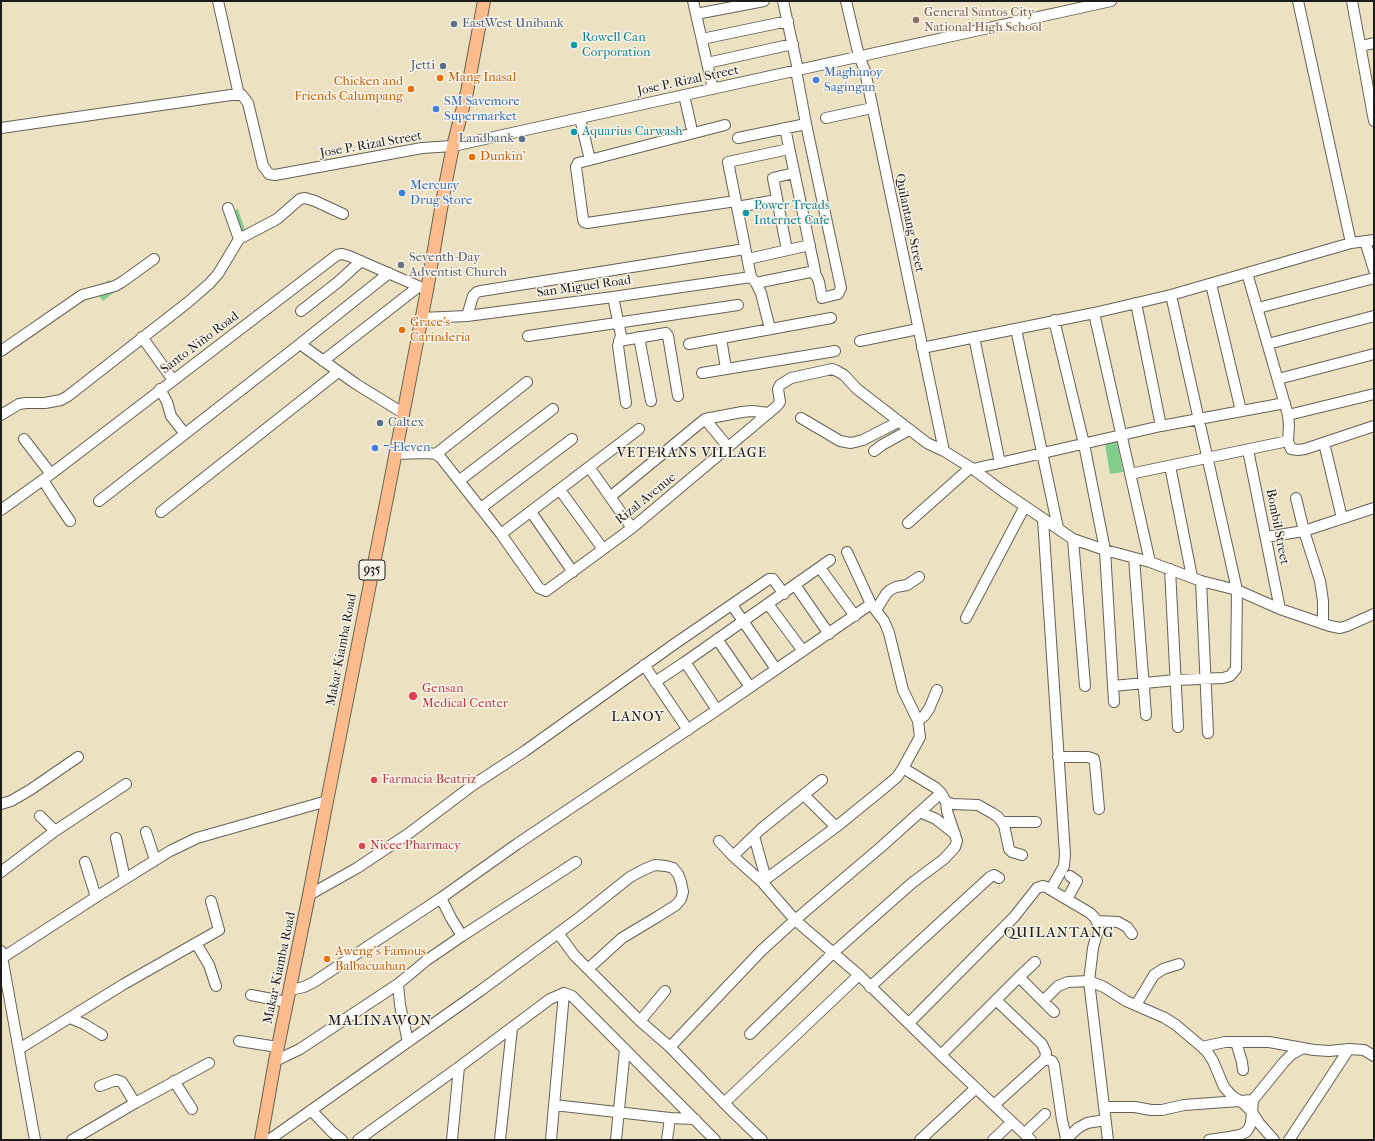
<!DOCTYPE html>
<html>
<head>
<meta charset="utf-8">
<style>
  body { margin:0 }
  #map { position:relative; width:1375px; height:1141px; overflow:hidden; background:#ece2c2; font-family:"IM FELL French Canon",serif }
  canvas { display:block }
  .frame { position:absolute; inset:0; border:2px solid #1c1c1c; pointer-events:none }
</style>
</head>
<body>
<div id="map">
<canvas width="1375" height="1141"></canvas>
<div class="frame"></div>
</div>
<script>
const context = document.querySelector('canvas').getContext('2d');
context.lineJoin = 'round';
function paint(path, color) { context.fillStyle = color; context.fill(path, 'evenodd'); }
const toPath = rows => new Path2D(rows.map(r => 'M' + r).join(''));
function stroke(path, color, width, dash) { context.strokeStyle = color; context.lineWidth = width; context.lineCap = dash ? 'butt' : 'round'; context.setLineDash(dash || []); context.stroke(path); }
function label(font, color, halo, rows, align = 'center') {
  context.font = font + ' "IM FELL French Canon",serif'; context.lineWidth = 3; context.setLineDash([]); context.textBaseline = 'middle'; context.strokeStyle = halo; context.fillStyle = color; for (const [text, x, y, turn = 0] of rows) {
    context.save(); context.translate(x, y); context.rotate((+turn || 0) * Math.PI / 180); context.textAlign = isNaN(turn) ? turn : align; if (halo) context.strokeText(text, 0, 0); context.fillText(text, 0, 0); context.restore();
  }
}
paint(toPath([
  [238,209,246,233,236,236,228,212],
  [109,280,117,290,103,301,95,290],
  [1117,442,1123,472,1110,474,1105,444]
]), '#80cd8c');
const minor = toPath([
  [218,1,239,95],
  [693,1,713,89],
  [783,1,798,70],
  [846,1,859,56,865,71,944,451],
  [1298,1,1351,243],
  [1352,1,1374,121],
  [696,14,764,1],
  [702,39,788,21],
  [1361,46,1374,43],
  [707,63,793,44],
  [796,70,806,124,841,288,838,294,822,298,819,282,817,277,812,271],
  [684,95,691,126],
  [580,118,590,160],
  [826,118,872,108],
  [725,125,578,163,576,167,583,219,584,222,587,223,736,201],
  [1,128,231,95,242,95,248,103,263,166,269,174,275,175,422,148,453,146,1111,1],
  [738,138,806,124],
  [737,207,777,200],
  [228,208,239,239],
  [1365,241,1374,270],
  [787,250,773,178,794,173],
  [748,259,810,245],
  [1247,273,1288,415,1289,425,1288,441,1291,449,1298,450,1305,449,1374,426],
  [756,283,815,271,785,128],
  [1211,284,1241,411],
  [613,297,621,335,618,346,626,403],
  [1136,303,1161,426],
  [1258,308,1374,278],
  [301,311,338,282,361,261],
  [1094,313,1150,562],
  [467,316,473,296,477,292,481,291,745,249],
  [421,318,467,316,613,297,751,277],
  [1054,320,1084,444,1105,550,1114,702],
  [770,329,761,293,756,283,751,277,728,162,789,149],
  [1016,329,1058,528],
  [528,336,738,305],
  [142,337,173,380],
  [639,337,651,401],
  [974,337,1000,463],
  [721,338,726,369],
  [619,341,666,333,668,336,678,396],
  [860,341,918,329],
  [300,344,389,273],
  [689,344,831,318],
  [1268,344,1374,316],
  [922,348,1094,313,1171,295,1351,243,1374,240],
  [1,351,82,295,115,286,122,282,154,259],
  [323,361,418,287],
  [702,373,835,351],
  [1278,379,1374,354],
  [160,389,167,402,171,416,185,434],
  [1,415,19,404,26,403,45,403,61,400,68,396,187,303,209,284,218,274,239,239,277,219,300,199,305,198,315,201,343,214],
  [1288,415,1374,394],
  [801,418,840,441,851,443,863,440,898,422],
  [705,419,728,447],
  [24,439,51,474],
  [1324,443,1342,518],
  [1248,450,1280,609],
  [874,451,882,445,909,430],
  [395,454,427,453,436,454,441,458,501,534,539,588,546,591,632,528,777,406,780,402,778,389,780,385,791,378,832,369,837,371,844,375,857,389,927,443,944,451,973,469,1001,490,1073,539,1105,550,1150,562,1201,581,1237,590,1280,609,1330,626,1340,628,1347,626,1374,614],
  [436,454,527,382],
  [1170,466,1192,577],
  [589,467,632,528],
  [973,469,1161,426,1285,403],
  [1130,474,1288,441],
  [43,480,55,499,70,521],
  [460,480,553,409],
  [560,490,603,549],
  [610,497,705,419,742,412,752,411,769,413],
  [1296,498,1304,531,1374,508],
  [99,501,300,344,356,384,403,413],
  [481,508,572,439],
  [1,510,51,474,337,255,342,254,349,256,427,290],
  [161,512,338,372],
  [531,512,573,572],
  [1043,519,1065,854,1064,866,1051,889],
  [908,523,970,468],
  [501,534,639,429],
  [1266,537,1304,531,1320,581,1323,601,1323,624],
  [1073,539,1085,686],
  [1134,558,1146,715],
  [820,568,855,616],
  [1170,569,1178,727],
  [1201,581,1208,733],
  [795,585,829,634],
  [768,604,803,651],
  [732,605,776,669],
  [876,610,886,594,890,590,896,587,907,585,919,577],
  [966,618,1025,506],
  [717,639,750,687],
  [685,662,717,710],
  [644,665,688,730],
  [655,682,685,662,830,560],
  [1113,686,1176,680,1223,678,1230,676,1236,669,1237,590,1171,295],
  [918,721,924,716,929,709,937,690],
  [1058,757,1088,757,1094,759,1095,764,1099,809],
  [804,795,836,827],
  [946,802,952,804,978,805,992,813,998,817,1004,825,1009,849,1012,852,1022,855],
  [1,804,11,801,30,790,78,757],
  [920,812,936,819,955,834],
  [40,816,55,831],
  [1002,822,1036,822],
  [146,832,155,860],
  [754,836,766,879],
  [116,838,125,879],
  [719,841,733,856,762,882,795,920,859,975,941,1055,1031,1140],
  [733,856,761,829,822,780],
  [85,862,96,897],
  [1,872,55,831,126,784],
  [762,882,836,827,884,788,897,777,903,768],
  [309,895,357,868,408,834,473,785,525,751,673,645,769,579,773,579,784,594],
  [441,898,451,918,462,936,576,862],
  [1067,899,1077,881,1070,876],
  [1097,921,1118,922,1127,927,1132,934],
  [558,933,574,955,640,1021,670,1047,731,1110,762,1140],
  [196,943,209,965,216,986],
  [1,951,35,1140],
  [2,958,96,897,170,851,197,838,327,801],
  [1019,977,1035,962],
  [398,984,400,1005,408,1042],
  [870,987,990,877,994,875,999,878],
  [290,990,304,987,314,982,441,898,517,844,717,710,871,604],
  [251,995,287,1002],
  [1043,1001,1054,1012],
  [1136,1005,1154,975,1163,969,1179,964],
  [70,1018,84,1024,102,1035],
  [640,1021,665,991],
  [909,1023,1014,917,1037,888,1043,886,1046,887,1090,913,1095,918,1098,924,1098,930,1093,948,1089,981,1104,987,1126,1001,1165,1018,1176,1025,1202,1047,1208,1053,1213,1061,1224,1087,1232,1096,1243,1103,1252,1112,1259,1123,1274,1140],
  [750,1034,834,952,912,883,944,859,955,847,957,841,947,811,946,802,941,793,936,788,903,768,920,737,918,721,903,690,889,633,884,621,871,604,847,552],
  [239,1041,278,1047],
  [1236,1042,1242,1062,1243,1070],
  [670,1047,761,951,795,920,881,847,941,793],
  [1202,1047,1225,1042,1269,1042,1314,1050,1329,1051,1349,1049,1364,1050,1374,1056],
  [19,1049,124,984,219,930,211,901],
  [941,1055,1019,977,1043,1001,1058,986,1068,982,1089,981,1108,1140],
  [1045,1059,1052,1061,1054,1065,1062,1120,1066,1138],
  [275,1061,300,1049,398,984,427,960,462,936],
  [174,1081,192,1109],
  [100,1086,116,1080,122,1082,135,1103],
  [724,1103,859,975],
  [554,1105,670,1118,695,1119],
  [994,1105,1045,1059,1046,1053,1042,1044,996,1000],
  [1104,1107,1135,1107,1151,1110,1162,1110,1184,1105,1253,1100],
  [311,1110,332,1132,342,1140],
  [1025,1133,1045,1114],
  [72,1140,135,1103,209,1063],
  [269,1140,480,991,580,917,630,877,645,869,655,865,666,866,673,868,678,874,681,882,683,892,681,899,676,905,657,917,622,938,588,969],
  [358,1140,459,1067,550,999,564,993,572,996,715,1140],
  [452,1140,459,1067],
  [500,1140,512,1028],
  [551,1140,564,993],
  [616,1140,625,1049],
  [667,1140,670,1118],
  [920,1140,976,1088],
  [993,1140,1012,1122],
  [1065,1140,1078,1128,1087,1123,1105,1120],
  [1209,1140,1229,1137,1240,1135,1246,1132,1249,1128,1251,1123,1253,1100,1284,1062,1292,1054,1303,1048],
  [1289,1140,1349,1049]
]);
const major = toPath([
  [261,1140,275,1061,309,895,327,801,388,493,427,290,445,186,453,146,467,92,484,1]
]);
stroke(minor, '#656156', 12);
stroke(major, '#656156', 14);
stroke(minor, '#fff', 10);
stroke(major, '#fbbb8d', 12);
for (const [x, y, r, color] of [
  [916,20,4,"#8d6e63"],
  [454,24,4,"#5c6f8a"],
  [574,45,4,"#0f9aa8"],
  [443,66,4,"#5c6f8a"],
  [440,78,4,"#e8710a"],
  [816,80,4,"#3f7fe0"],
  [411,89,4,"#e8710a"],
  [436,109,4,"#3f7fe0"],
  [574,132,4,"#0f9aa8"],
  [522,139,4,"#5c6f8a"],
  [472,157,4,"#e8710a"],
  [402,193,4,"#3f7fe0"],
  [746,213,4,"#0f9aa8"],
  [401,265,4,"#6b7280"],
  [402,330,4,"#e8710a"],
  [380,423,4,"#5c6f8a"],
  [375,448,4,"#3f7fe0"],
  [413,696,5,"#e0444e"],
  [374,780,4,"#e0444e"],
  [362,846,4,"#e0444e"],
  [327,959,4,"#e8710a"]
]) { const dot = new Path2D(); dot.arc(x, y, r, 0, 2 * Math.PI); context.fillStyle = color; context.fill(dot); stroke(dot, '#f7f3e8', 1.5); }
for (const [x, y, w] of [
  [372,570,26]
]) { const box = new Path2D(); box.roundRect(x - w / 2, y - 10, w, 20, 3); context.fillStyle = '#f7f3e8'; context.fill(box); stroke(box, '#1c1c1c', 1); }
label('bold 12px', '#1c1c1c', null, [
  ["935",372,570]
]);
label('13px', '#785e54', '#f7f3e8', [
  ["General Santos City",924,13],
  ["National High School",924,28]
], 'left');
label('13px', '#4e5e75', '#f7f3e8', [
  ["EastWest Unibank",462,24],
  ["Jetti",435,66,"right"],
  ["Landbank",514,139,"right"],
  ["Caltex",388,423]
], 'left');
label('13px', '#0d838f', '#f7f3e8', [
  ["Rowell Can",582,38],
  ["Corporation",582,53],
  ["Aquarius Carwash",582,132],
  ["Power Treads",754,206],
  ["Internet Cafe",754,221]
], 'left');
label('13px', '#366cbe', '#f7f3e8', [
  ["Maghanoy",824,73],
  ["Sagingan",824,88],
  ["SM Savemore",444,102],
  ["Supermarket",444,117],
  ["Mercury",410,186],
  ["Drug Store",410,201],
  ["7-Eleven",383,448]
], 'left');
label('13px', '#c56008', '#f7f3e8', [
  ["Mang Inasal",448,78],
  ["Chicken and",403,82,"right"],
  ["Friends Calumpang",403,97,"right"],
  ["Dunkin'",480,157],
  ["Grace's",410,323],
  ["Carinderia",410,338],
  ["Aweng's Famous",335,952],
  ["Balbacuahan",335,967]
], 'left');
label('13px', '#1c1c1c', '#f7f3e8', [
  ["Jose P. Rizal Street",688,81,-12],
  ["Jose P. Rizal Street",371,145,-10],
  ["Quilantang Street",909,223,78],
  ["San Miguel Road",584,287,-8],
  ["Santo Niño Road",200,343,-37],
  ["Rizal Avenue",646,499,-39],
  ["Bombil Street",1277,527,79],
  ["Makar-Kiamba Road",342,650,-79],
  ["Makar-Kiamba Road",280,968,-78]
]);
label('13px', '#5b616d', '#f7f3e8', [
  ["Seventh-Day",409,258],
  ["Adventist Church",409,273]
], 'left');
label('13px', '#be3a42', '#f7f3e8', [
  ["Gensan",422,689],
  ["Medical Center",422,704],
  ["Farmacia Beatriz",382,780],
  ["Nicee Pharmacy",370,846]
], 'left');
context.letterSpacing = '1px';
label('14px', '#1c1c1c', '#f7f3e8', [
  ["VETERANS VILLAGE",692,454],
  ["LANOY",638,718]
]);
context.letterSpacing = '0px';
context.letterSpacing = '1px';
label('15px', '#1c1c1c', '#f7f3e8', [
  ["QUILANTANG",1059,933],
  ["MALINAWON",380,1021]
]);
context.letterSpacing = '0px';
</script>
</body>
</html>
